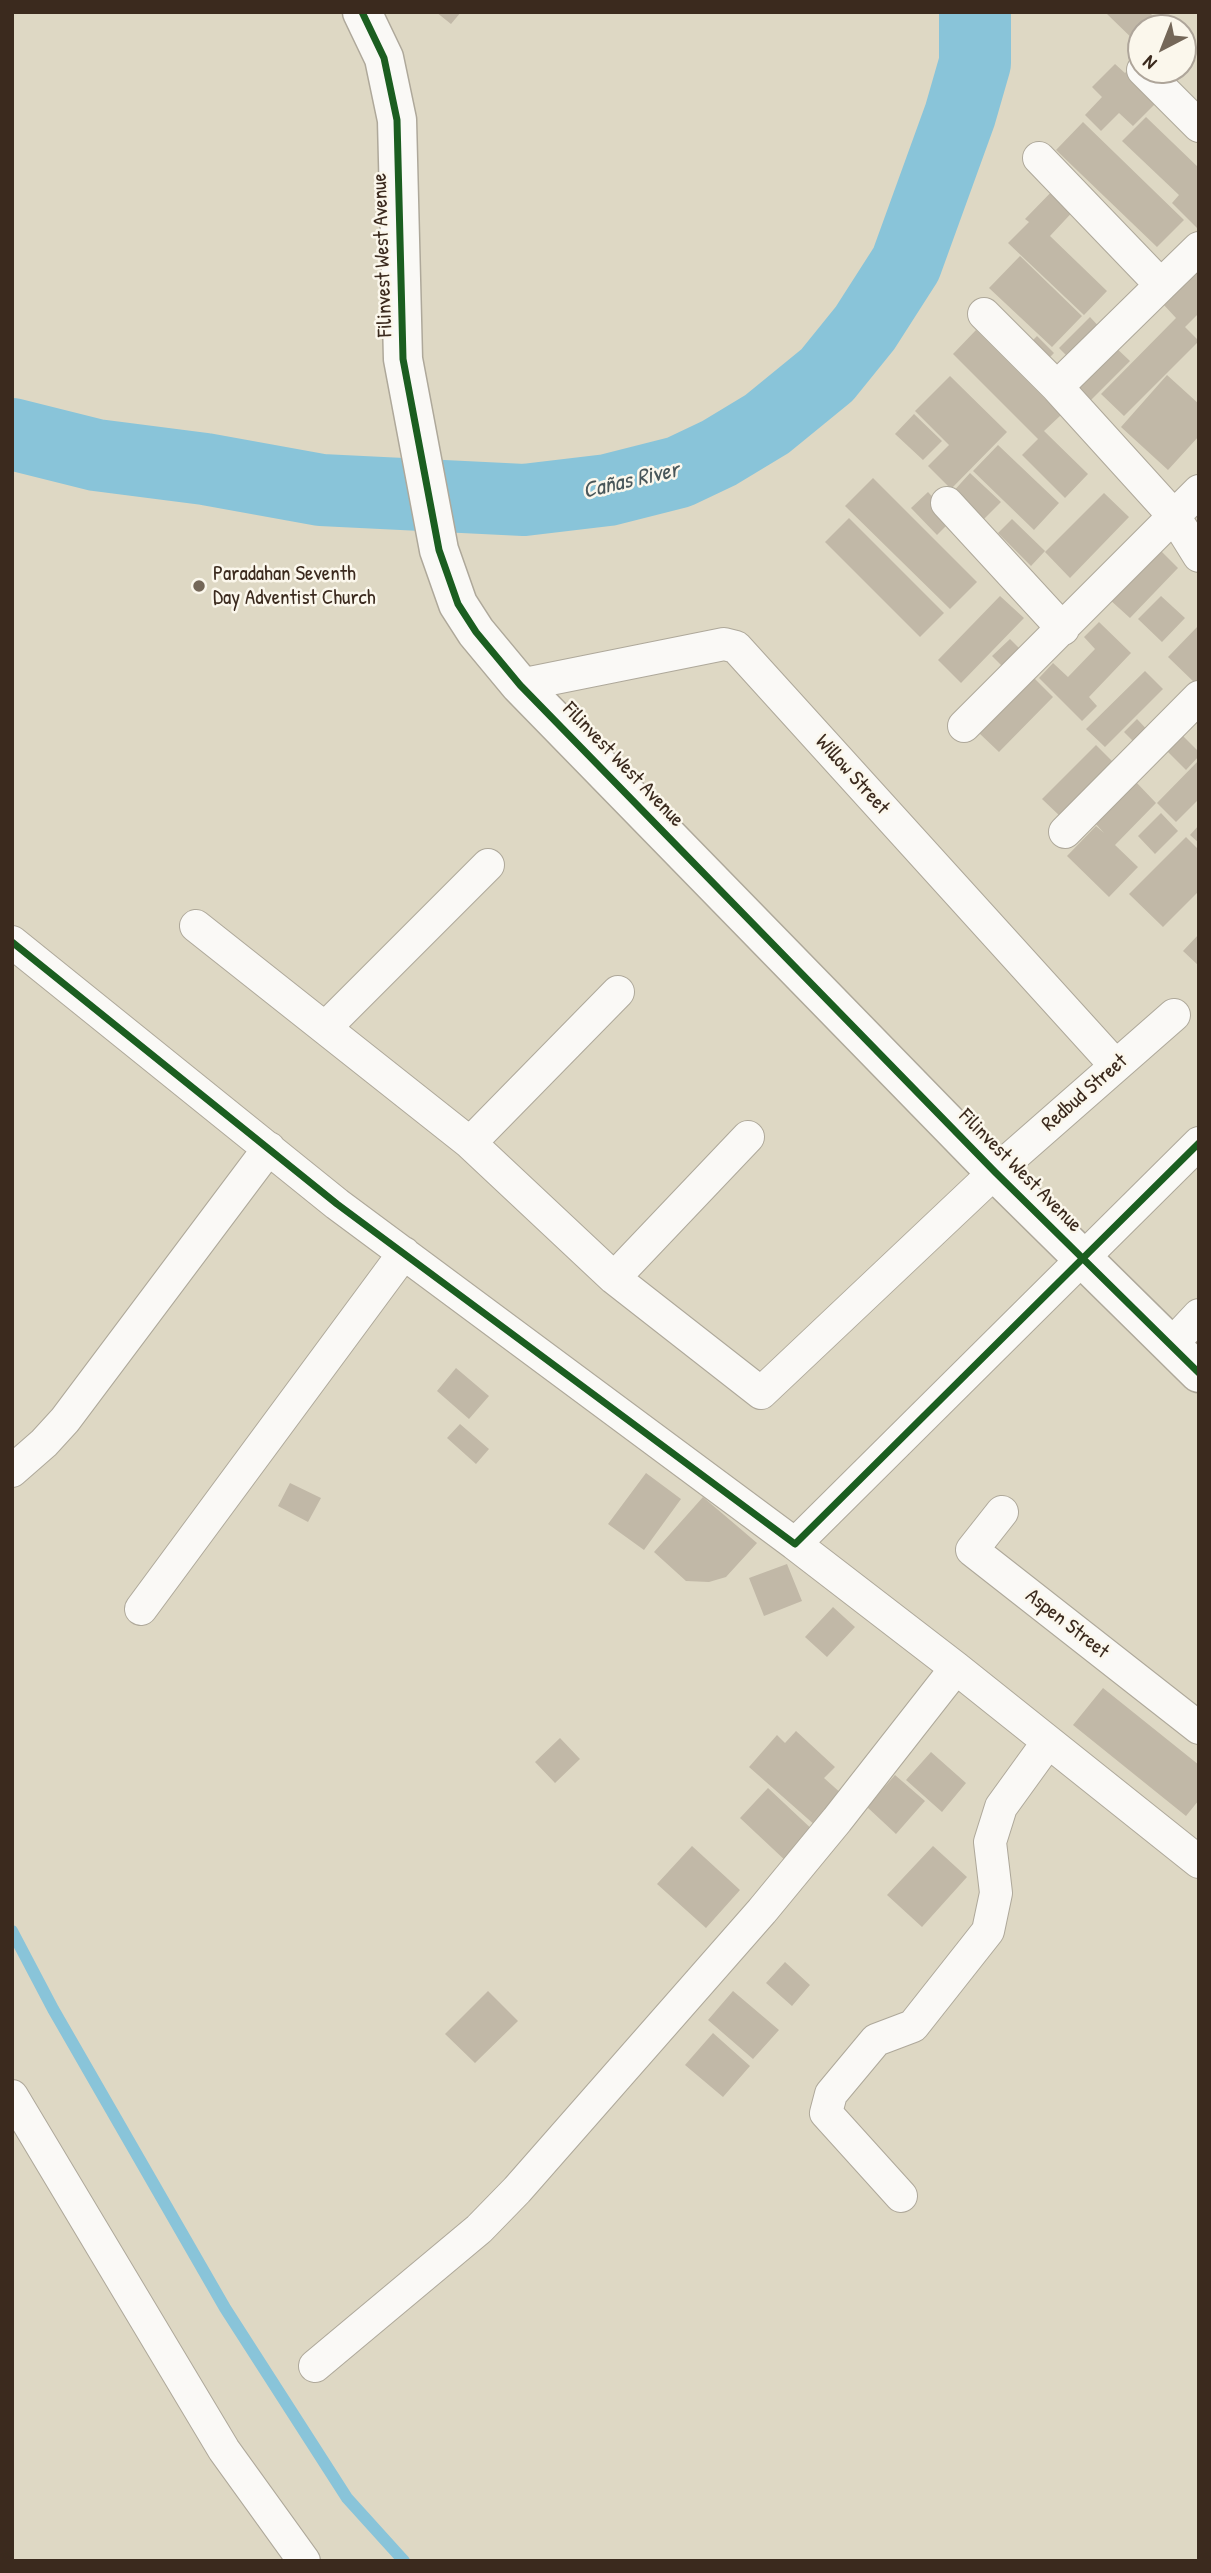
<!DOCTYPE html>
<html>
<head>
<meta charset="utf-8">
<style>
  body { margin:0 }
  #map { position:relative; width:1211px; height:2573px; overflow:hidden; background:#ded8c4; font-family:"Patrick Hand",sans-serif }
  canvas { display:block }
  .frame { position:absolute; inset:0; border:14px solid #3b2a1e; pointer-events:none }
  .north { position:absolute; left:1127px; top:14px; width:70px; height:70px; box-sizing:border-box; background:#fbf7ec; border:2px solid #aea59a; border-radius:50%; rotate:222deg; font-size:19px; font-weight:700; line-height:28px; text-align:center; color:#3b2a1e }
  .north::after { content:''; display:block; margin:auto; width:24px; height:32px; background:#746758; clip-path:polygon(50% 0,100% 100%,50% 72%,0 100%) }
</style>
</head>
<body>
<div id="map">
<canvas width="1211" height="2573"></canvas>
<div class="frame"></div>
<div class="north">N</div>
</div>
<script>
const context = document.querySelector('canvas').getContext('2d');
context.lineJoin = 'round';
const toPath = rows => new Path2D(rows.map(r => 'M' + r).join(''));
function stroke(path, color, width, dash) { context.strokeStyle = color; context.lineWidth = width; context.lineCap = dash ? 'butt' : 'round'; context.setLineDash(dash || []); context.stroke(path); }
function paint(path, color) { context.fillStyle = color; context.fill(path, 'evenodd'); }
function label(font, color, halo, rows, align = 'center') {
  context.font = font + ' "Patrick Hand",sans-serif'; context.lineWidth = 5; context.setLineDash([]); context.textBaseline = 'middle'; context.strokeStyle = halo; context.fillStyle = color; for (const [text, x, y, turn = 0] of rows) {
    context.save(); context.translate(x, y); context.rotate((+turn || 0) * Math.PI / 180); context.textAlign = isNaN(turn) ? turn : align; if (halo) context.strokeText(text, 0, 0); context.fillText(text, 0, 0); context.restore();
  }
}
stroke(toPath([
  [12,1931,53,2009,225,2308,347,2498,404,2561]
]), '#89c4d9', 12);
stroke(toPath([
  [12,434,96,455,205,469,321,490,524,500,608,490,679,472,719,453,767,424,827,375,865,328,906,264,960,115,975,63,975,12]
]), '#89c4d9', 72);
paint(toPath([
  [436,12,461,12,451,24],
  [1108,12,1149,12,1165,28,1141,28,1141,47,1107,14],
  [1183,45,1196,57,1174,79,1164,70,1183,70],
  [1115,64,1125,73,1131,67,1156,103,1133,126,1119,113,1101,131,1085,115,1102,97,1092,87],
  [1146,117,1199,168,1199,230,1172,203,1179,195,1122,141],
  [1083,122,1184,220,1157,247,1056,150],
  [1058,185,1079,205,1050,236,1107,291,1084,315,1008,243,1029,222,1025,219],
  [1020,256,1082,316,1052,347,989,288],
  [1199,268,1199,313,1185,327,1199,341,1124,416,1101,394,1176,318,1163,304],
  [1090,317,1104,332,1073,362,1059,348],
  [976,330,1061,415,1044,431,1088,474,1065,498,1022,455,1038,439,953,354],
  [1037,336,1054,353,1040,367,1024,349],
  [1112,344,1130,361,1083,408,1066,392],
  [1167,375,1199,404,1199,436,1168,470,1121,427],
  [950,376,1007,432,951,489,928,466,949,445,915,411],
  [914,414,942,441,923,460,895,434],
  [998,445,1059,503,1034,530,973,471],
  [970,473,1001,502,980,523,951,494],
  [873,478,977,582,950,609,845,506],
  [928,492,953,519,937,535,911,508],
  [1104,493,1129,517,1070,578,1045,552],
  [849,518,944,613,920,637,825,542],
  [1012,519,1045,551,1031,566,998,533],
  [1158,548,1178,568,1130,618,1109,599],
  [1000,596,1024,618,961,683,938,660],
  [1161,596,1185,618,1162,642,1138,619],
  [1099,622,1131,653,1089,697,1097,706,1082,721,1039,678,1053,663,1068,677,1095,649,1084,637],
  [1199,625,1199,682,1196,684,1168,657],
  [1010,639,1029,658,1012,676,992,656],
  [1145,671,1163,689,1105,747,1086,729],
  [1034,678,1053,697,999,752,979,733],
  [1137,719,1152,735,1139,747,1124,732],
  [1181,734,1199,752,1199,756,1186,770,1166,750],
  [1096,745,1115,764,1062,818,1042,799],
  [1199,760,1199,799,1176,822,1157,803],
  [1136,782,1156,803,1115,845,1138,867,1109,897,1067,856,1096,826,1104,833,1095,823],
  [1161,813,1178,831,1155,854,1138,836],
  [1199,825,1199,843,1190,835],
  [1186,837,1199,850,1199,891,1163,927,1129,894],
  [1199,934,1199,966,1183,951],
  [456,1368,489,1396,469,1419,437,1391],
  [460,1424,489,1449,476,1464,447,1438],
  [646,1473,681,1499,644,1550,608,1524],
  [290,1483,321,1498,308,1522,278,1506],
  [703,1497,757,1543,726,1577,709,1582,686,1581,654,1552],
  [787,1564,802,1601,764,1616,749,1578],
  [833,1607,855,1627,827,1657,805,1637],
  [1103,1688,1199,1765,1199,1800,1186,1816,1073,1725],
  [796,1731,835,1767,824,1778,843,1795,816,1826,749,1767,777,1735,785,1743],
  [560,1738,580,1759,555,1783,535,1762],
  [931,1752,966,1783,942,1812,906,1780],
  [895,1775,925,1801,896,1834,867,1807],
  [768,1788,816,1833,788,1863,740,1818],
  [692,1846,740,1890,706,1928,657,1884],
  [933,1846,967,1877,922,1927,887,1895],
  [785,1962,810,1985,792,2006,766,1983],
  [488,1991,518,2021,475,2063,445,2034],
  [733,1991,779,2030,753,2059,708,2020],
  [713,2033,750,2066,723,2097,685,2065]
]), '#c1b8a7');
const minor = toPath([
  [1143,70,1199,126],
  [1039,158,1161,285,1199,248],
  [984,314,1057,387,1174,516,1199,556],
  [1057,387,1161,285],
  [947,503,1063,629],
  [520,685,724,644,736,647,1116,1066],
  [964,726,1199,491],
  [1065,832,1199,697],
  [196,926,470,1143,614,1278,761,1393,995,1172,1174,1015],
  [12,942,337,1204,795,1544,1199,1143],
  [325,1028,488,865],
  [470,1143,618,992],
  [614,1278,748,1137],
  [1171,1345,1199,1315],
  [12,1471,44,1443,65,1420,269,1148],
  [1002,1512,972,1550,1199,1728],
  [795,1544,956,1668,1199,1862],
  [141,1609,404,1253],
  [12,2096,224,2450,304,2561],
  [901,2196,826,2113,831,2094,876,2040,913,2026,988,1931,996,1893,990,1842,1001,1807,1048,1742],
  [315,2366,479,2229,517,2190,762,1911,837,1820,956,1668]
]);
const tertiary = toPath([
  [362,12,384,58,397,120,403,359,439,550,458,604,476,632,520,685,995,1172,1199,1373]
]);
stroke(minor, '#aea89a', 34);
stroke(tertiary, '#aea89a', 41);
stroke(minor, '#faf9f6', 32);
stroke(tertiary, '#faf9f6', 38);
stroke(toPath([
  [362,12,384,58,397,120,403,359,439,550,458,604,476,632,520,685,995,1172,1199,1373],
  [12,942,337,1204,795,1544,1199,1143]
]), '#1b5e20', 7);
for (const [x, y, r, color] of [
  [199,586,7,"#746758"]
]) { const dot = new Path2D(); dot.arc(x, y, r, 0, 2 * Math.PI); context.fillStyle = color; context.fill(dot); stroke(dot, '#fbf7ec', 2.5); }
label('21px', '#3b2a1e', '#fbf7ec', [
  ["Filinvest West Avenue",383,255,-92],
  ["Filinvest West Avenue",623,765,46],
  ["Willow Street",852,775,48],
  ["Redbud Street",1085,1093,-41],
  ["Filinvest West Avenue",1020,1171,45],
  ["Aspen Street",1067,1624,38]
]);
label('21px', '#3b2a1e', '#fbf7ec', [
  ["Paradahan Seventh",213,574],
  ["Day Adventist Church",213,598]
], 'left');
label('italic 23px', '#485659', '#fbf7ec', [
  ["Cañas River",631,481,-13]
]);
</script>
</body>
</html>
